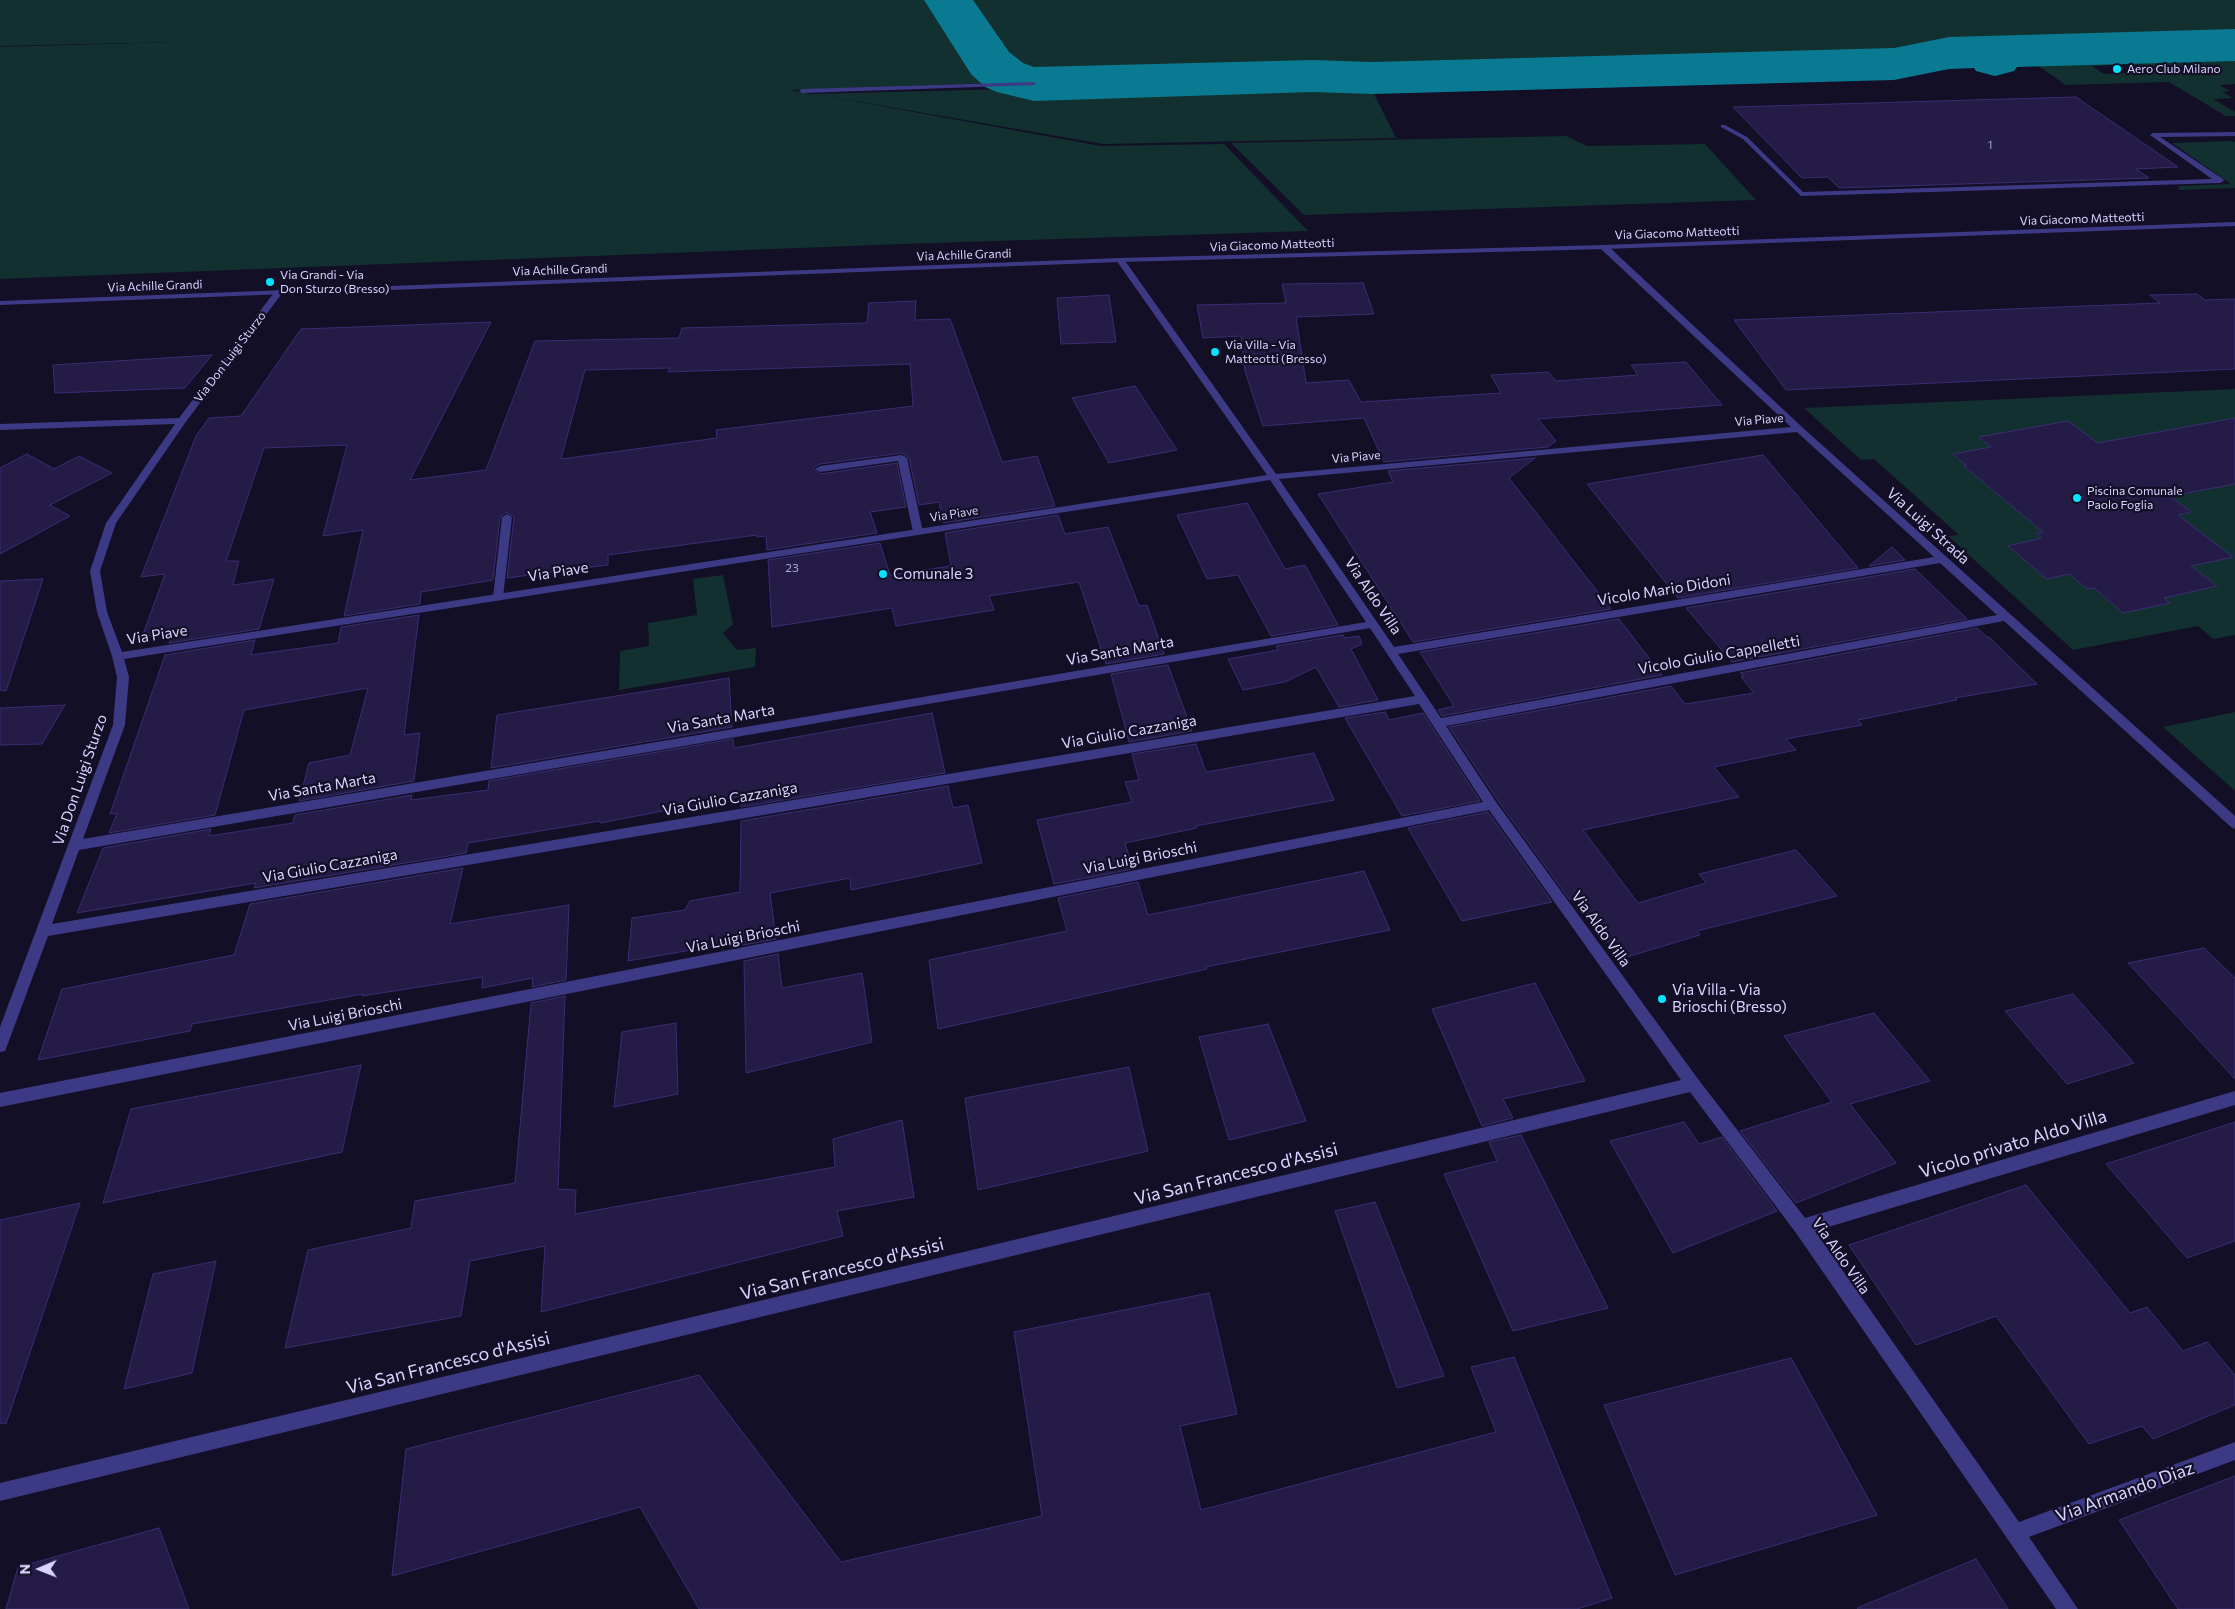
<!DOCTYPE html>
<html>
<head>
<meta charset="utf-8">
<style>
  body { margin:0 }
  #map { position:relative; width:2235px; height:1609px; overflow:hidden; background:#130f26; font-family:Commissioner,sans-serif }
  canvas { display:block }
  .north { position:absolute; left:15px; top:1544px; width:50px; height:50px; -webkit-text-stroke:4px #130f26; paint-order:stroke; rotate:269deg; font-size:14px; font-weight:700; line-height:20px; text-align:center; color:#d9d4ff }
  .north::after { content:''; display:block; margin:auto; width:18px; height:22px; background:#d9d4ff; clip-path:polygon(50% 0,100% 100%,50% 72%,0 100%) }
</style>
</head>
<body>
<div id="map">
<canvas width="2235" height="1609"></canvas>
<div class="north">N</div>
</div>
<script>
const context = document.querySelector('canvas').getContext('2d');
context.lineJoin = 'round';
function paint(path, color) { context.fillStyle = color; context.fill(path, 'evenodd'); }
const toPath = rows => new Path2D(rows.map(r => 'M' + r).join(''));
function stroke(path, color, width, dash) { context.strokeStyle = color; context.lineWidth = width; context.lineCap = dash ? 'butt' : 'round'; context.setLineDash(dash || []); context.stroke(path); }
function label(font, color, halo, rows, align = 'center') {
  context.font = font + ' Commissioner,sans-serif'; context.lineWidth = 4.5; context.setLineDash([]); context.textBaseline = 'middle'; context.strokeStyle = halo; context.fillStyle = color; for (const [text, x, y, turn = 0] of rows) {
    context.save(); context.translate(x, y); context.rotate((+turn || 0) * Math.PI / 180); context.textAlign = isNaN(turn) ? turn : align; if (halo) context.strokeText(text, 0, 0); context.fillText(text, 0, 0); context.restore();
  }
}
paint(toPath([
  [0,0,938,0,989,83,791,90,810,94,1367,80,1396,138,1103,144,815,94,1101,146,1224,144,1308,231,902,244,0,279,0,47,176,42,0,46],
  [956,0,2235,0,2235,36,1905,46,1910,49,1660,55,1668,63,1035,80,1017,74,985,43],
  [2235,53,2235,84,2219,85,2230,91,2222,92,2233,98,2213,99,2235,112,2235,116,2226,116,2169,82,2066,85,2028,59],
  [2131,64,2143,72,2104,74,2092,66],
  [1566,136,1587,146,1705,144,1756,200,1304,215,1231,143],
  [2231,141,2235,142,2235,188,2179,190,2179,186,2231,184,2172,143],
  [2235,389,2235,635,2213,639,2198,626,2073,650,1948,536,1959,535,1874,459,1861,460,1804,408],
  [723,575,733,624,723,633,737,650,756,648,755,667,619,690,620,651,649,646,648,623,697,615,693,579],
  [2235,712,2235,791,2163,727]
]), '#12302f');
paint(toPath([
  [924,0,973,0,1009,52,1023,63,1034,67,1313,60,1372,62,1894,48,1949,37,2235,29,2235,61,2017,67,2014,71,1995,76,1976,71,1974,68,1949,69,1894,80,1372,94,1313,92,1034,101,997,92,985,87,971,74,924,0]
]), '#0a7a92');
const building = toPath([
  [2076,97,2178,167,2136,169,2149,178,1839,188,1828,177,1802,178,1733,107,2076,97],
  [1363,283,1374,314,1296,317,1306,383,1349,380,1361,402,1501,393,1491,375,1548,372,1556,381,1638,375,1631,365,1686,362,1722,405,1538,419,1556,441,1548,447,1384,462,1364,418,1263,426,1245,371,1241,336,1203,338,1197,305,1286,303,1282,284,1363,283],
  [2197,294,2205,300,2235,299,2235,369,1786,390,1734,320,2160,303,2150,295,2197,294],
  [1109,295,1116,342,1061,344,1057,298,1109,295],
  [916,301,915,320,950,319,1002,462,1037,456,1055,506,943,523,939,502,919,505,909,458,902,453,820,464,813,468,820,474,897,463,906,507,870,512,877,533,767,550,766,536,757,537,757,535,608,555,608,565,507,578,514,517,506,512,500,517,493,580,421,592,420,604,344,616,363,530,323,536,347,445,264,448,226,561,239,561,233,585,274,579,259,629,169,643,172,632,142,637,165,574,141,577,196,436,209,418,241,416,301,329,491,322,410,480,486,470,535,341,679,338,682,328,867,323,869,303,916,301],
  [910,364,913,406,716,430,717,438,561,459,585,370,670,368,668,372,910,364],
  [212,355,185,388,55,393,53,365,212,355],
  [1135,386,1177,450,1109,463,1072,398,1135,386],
  [2235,418,2235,484,2170,496,2191,512,2178,515,2233,557,2191,566,2217,586,2164,598,2170,603,2123,613,2094,588,2087,589,2069,574,2047,579,2008,546,2042,538,2036,533,2043,532,1964,466,1967,466,1953,454,1991,447,1979,437,2068,421,2098,443,2235,418],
  [27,454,54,469,79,456,112,473,50,505,70,516,0,554,0,468,27,454],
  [1763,455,1858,568,1678,598,1587,484,1763,455],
  [1535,458,1509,478,1611,609,1413,642,1318,494,1393,482,1388,471,1535,458],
  [1247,503,1285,569,1305,565,1338,625,1271,636,1238,575,1207,579,1177,515,1247,503],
  [1058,515,1065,534,1108,527,1139,606,1147,605,1164,654,1106,664,1079,582,989,596,994,610,896,626,892,608,772,627,768,560,880,543,890,575,951,566,945,533,1058,515],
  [1892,547,1905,560,1869,566,1892,547],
  [1915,569,1967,619,1732,662,1686,608,1915,569],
  [43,579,6,691,0,690,0,581,43,579],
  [419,615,404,735,420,733,414,781,299,801,309,763,350,755,368,688,244,710,215,815,109,833,117,813,110,814,165,655,255,640,251,655,338,643,341,627,419,615],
  [1619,619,1662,675,1442,716,1438,710,1454,706,1420,652,1619,619],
  [1977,628,1987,637,1989,637,2037,684,1955,698,1957,700,1858,720,1862,725,1786,739,1796,750,1714,767,1739,797,1583,830,1638,903,1706,883,1699,874,1796,850,1837,896,1697,931,1700,935,1620,959,1576,898,1569,899,1498,801,1449,727,1671,686,1685,704,1754,693,1741,677,1744,676,1740,673,1977,628],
  [1343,635,1345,638,1359,636,1362,644,1351,649,1378,700,1339,707,1316,667,1285,682,1243,690,1228,659,1278,650,1276,646,1343,635],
  [1168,665,1192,731,1129,742,1111,674,1168,665],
  [729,678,732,727,491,768,497,715,729,678],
  [65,705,42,744,0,745,0,708,65,705],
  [1385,712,1389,720,1423,713,1480,801,1402,816,1345,718,1385,712],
  [932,713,945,773,741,807,742,796,600,823,600,821,468,843,466,853,254,888,256,883,77,913,103,848,211,829,209,836,293,823,295,815,412,795,411,800,488,790,489,781,733,739,734,748,932,713],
  [1196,744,1206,772,1314,753,1334,800,1196,826,1197,828,1125,843,1133,869,1054,884,1037,820,1132,802,1125,782,1139,780,1132,754,1196,744],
  [948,786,953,808,968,805,982,863,851,890,850,878,770,893,776,939,743,945,743,941,628,961,632,918,685,910,690,901,740,892,741,821,948,786],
  [1488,812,1552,902,1462,921,1408,828,1488,812],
  [463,868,450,924,569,905,566,980,532,987,533,978,482,988,483,977,362,996,363,994,192,1024,190,1031,38,1060,62,989,234,955,250,904,463,868],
  [1364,871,1390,930,1206,967,1207,969,938,1029,929,960,1067,931,1058,898,1138,882,1148,915,1364,871],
  [2204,948,2235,978,2235,1079,2128,963,2204,948],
  [778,954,782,988,862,973,872,1042,746,1073,744,961,778,954],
  [1535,983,1585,1081,1503,1099,1513,1118,1482,1126,1432,1009,1535,983],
  [2073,994,2134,1063,2067,1084,2005,1011,2073,994],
  [565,996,558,1189,576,1190,575,1214,835,1167,833,1139,902,1120,914,1197,837,1211,843,1236,541,1312,545,1246,470,1261,461,1316,285,1348,308,1250,411,1228,415,1201,515,1183,531,1003,565,996],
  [1874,1013,1930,1081,1850,1104,1896,1163,1796,1203,1740,1131,1832,1102,1784,1036,1874,1013],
  [676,1023,678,1094,614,1107,622,1032,676,1023],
  [1268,1024,1306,1121,1229,1140,1199,1037,1268,1024],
  [361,1065,342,1152,103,1203,131,1109,361,1065],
  [1129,1067,1148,1151,978,1190,965,1098,1129,1067],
  [1684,1122,1699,1144,1722,1137,1777,1211,1673,1253,1610,1141,1684,1122],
  [2235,1122,2235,1241,2187,1258,2106,1164,2235,1122],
  [1521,1135,1608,1308,1513,1331,1444,1174,1497,1161,1489,1142,1521,1135],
  [2026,1185,2130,1313,2147,1307,2183,1351,2207,1342,2235,1375,2235,1405,2153,1439,2142,1426,2089,1444,1996,1316,1916,1345,1849,1245,2026,1185],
  [1375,1202,1444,1376,1397,1388,1335,1211,1375,1202],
  [80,1203,6,1424,0,1423,0,1220,80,1203],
  [216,1261,192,1373,124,1389,153,1274,216,1261],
  [1209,1293,1237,1414,1180,1426,1201,1510,1496,1432,1471,1367,1514,1357,1612,1598,1577,1609,699,1609,640,1507,392,1576,406,1449,699,1375,841,1562,1042,1516,1014,1332,1209,1293],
  [1791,1358,1877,1515,1675,1575,1604,1405,1791,1358],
  [2235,1476,2235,1609,2178,1609,2119,1520,2235,1476],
  [159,1528,189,1609,6,1609,18,1567,159,1528],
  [1976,1559,2008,1609,1858,1609,1857,1608,1976,1559]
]);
paint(building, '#241b47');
stroke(building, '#3b2d73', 1);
paint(toPath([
  [1034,82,1036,85,802,93,799,91,802,89,1034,82],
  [1721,125,1725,125,1747,137,1803,192,2212,179,2150,135,2153,133,2235,132,2235,136,2160,137,2223,179,2224,181,2220,183,1801,196,1743,139,1721,127,1721,125],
  [902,455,907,458,923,532,918,535,913,532,898,461,820,472,815,469,820,466,902,455],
  [507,514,512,517,503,597,498,601,493,597,502,517,507,514]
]), '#3d3a85');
paint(toPath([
  [1601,245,1607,245,1802,427,2235,816,2235,829,2231,827,2004,621,1446,726,1496,802,1698,1079,1805,1218,2235,1091,2235,1105,1815,1231,2019,1522,2235,1442,2235,1460,2029,1537,2078,1609,2056,1609,1796,1233,1690,1092,0,1501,0,1483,1681,1080,1489,810,0,1107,0,1093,1483,802,1419,704,48,936,7,1046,5,1051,0,1052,0,1027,113,725,117,677,112,656,97,612,90,571,106,523,175,424,0,430,0,424,179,418,276,290,283,292,185,423,116,523,100,571,107,612,122,652,1267,475,1116,260,1120,258,1123,258,1276,474,1791,427,1601,249,1601,245],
  [1797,432,1934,557,1394,647,1279,479,1797,432],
  [1270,480,1366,622,83,839,125,725,129,677,124,659,1270,480],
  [1940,563,1997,615,1441,718,1398,654,1940,563],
  [1370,628,1415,696,52,924,79,850,1370,628]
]), '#3d3a85');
paint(toPath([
  [2235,222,2235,226,1604,249,1120,262,0,305,0,301,1120,258,1604,245,2235,222]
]), '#3d3a85');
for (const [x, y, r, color] of [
  [2117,69,5,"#00e5ff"],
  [270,282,5,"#00e5ff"],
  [1215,352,5,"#00e5ff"],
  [2077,498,5,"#00e5ff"],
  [883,574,5,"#00e5ff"],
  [1662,999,5,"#00e5ff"]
]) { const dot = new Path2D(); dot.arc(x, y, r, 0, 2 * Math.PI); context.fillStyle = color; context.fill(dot); stroke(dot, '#130f26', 2); }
label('11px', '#aca6d1', null, [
  ["1",1990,145]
]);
label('12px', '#d9d4ff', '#130f26', [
  ["Aero Club Milano",2127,69],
  ["Via Grandi - Via",280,275],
  ["Don Sturzo (Bresso)",280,289],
  ["Via Villa - Via",1225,345],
  ["Matteotti (Bresso)",1225,359],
  ["Piscina Comunale",2087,491],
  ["Paolo Foglia",2087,505]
], 'left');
label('12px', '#d9d4ff', '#130f26', [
  ["Via Giacomo Matteotti",2082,219,-2],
  ["Via Giacomo Matteotti",1677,233,-2],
  ["Via Giacomo Matteotti",1272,245,-2],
  ["Via Achille Grandi",964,255,-2],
  ["Via Achille Grandi",560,270,-2],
  ["Via Achille Grandi",155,286,-2],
  ["Via Don Luigi Sturzo",230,357,-53],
  ["Via Piave",1759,420,-5],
  ["Via Piave",1356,457,-5],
  ["Via Piave",954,514,-9]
]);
label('12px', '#aca6d1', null, [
  ["23",792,568]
]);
label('15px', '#d9d4ff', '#130f26', [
  ["Via Luigi Strada",1928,526,42],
  ["Via Piave",558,572,-9],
  ["Vicolo Mario Didoni",1664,590,-9],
  ["Via Aldo Villa",1373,596,56],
  ["Via Piave",157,635,-9],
  ["Via Santa Marta",1120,651,-10],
  ["Vicolo Giulio Cappelletti",1719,655,-10],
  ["Via Santa Marta",721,719,-10],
  ["Via Giulio Cazzaniga",1129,732,-10],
  ["Via Don Luigi Sturzo",80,780,-71],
  ["Via Santa Marta",322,787,-10],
  ["Via Giulio Cazzaniga",730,799,-10],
  ["Via Luigi Brioschi",1140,858,-11],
  ["Via Giulio Cazzaniga",330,866,-10],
  ["Via Aldo Villa",1601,929,54],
  ["Via Luigi Brioschi",743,937,-11],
  ["Via Luigi Brioschi",345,1015,-11],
  ["Via Aldo Villa",1841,1256,55]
]);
label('15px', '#d9d4ff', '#130f26', [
  ["Comunale 3",893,574],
  ["Via Villa - Via",1672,990],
  ["Brioschi (Bresso)",1672,1007]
], 'left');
label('18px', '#d9d4ff', '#130f26', [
  ["Vicolo privato Aldo Villa",2013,1144,-17],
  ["Via San Francesco d'Assisi",1236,1174,-14],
  ["Via San Francesco d'Assisi",842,1269,-14],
  ["Via San Francesco d'Assisi",448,1363,-14],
  ["Via Armando Diaz",2125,1492,-20]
]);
</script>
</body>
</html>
